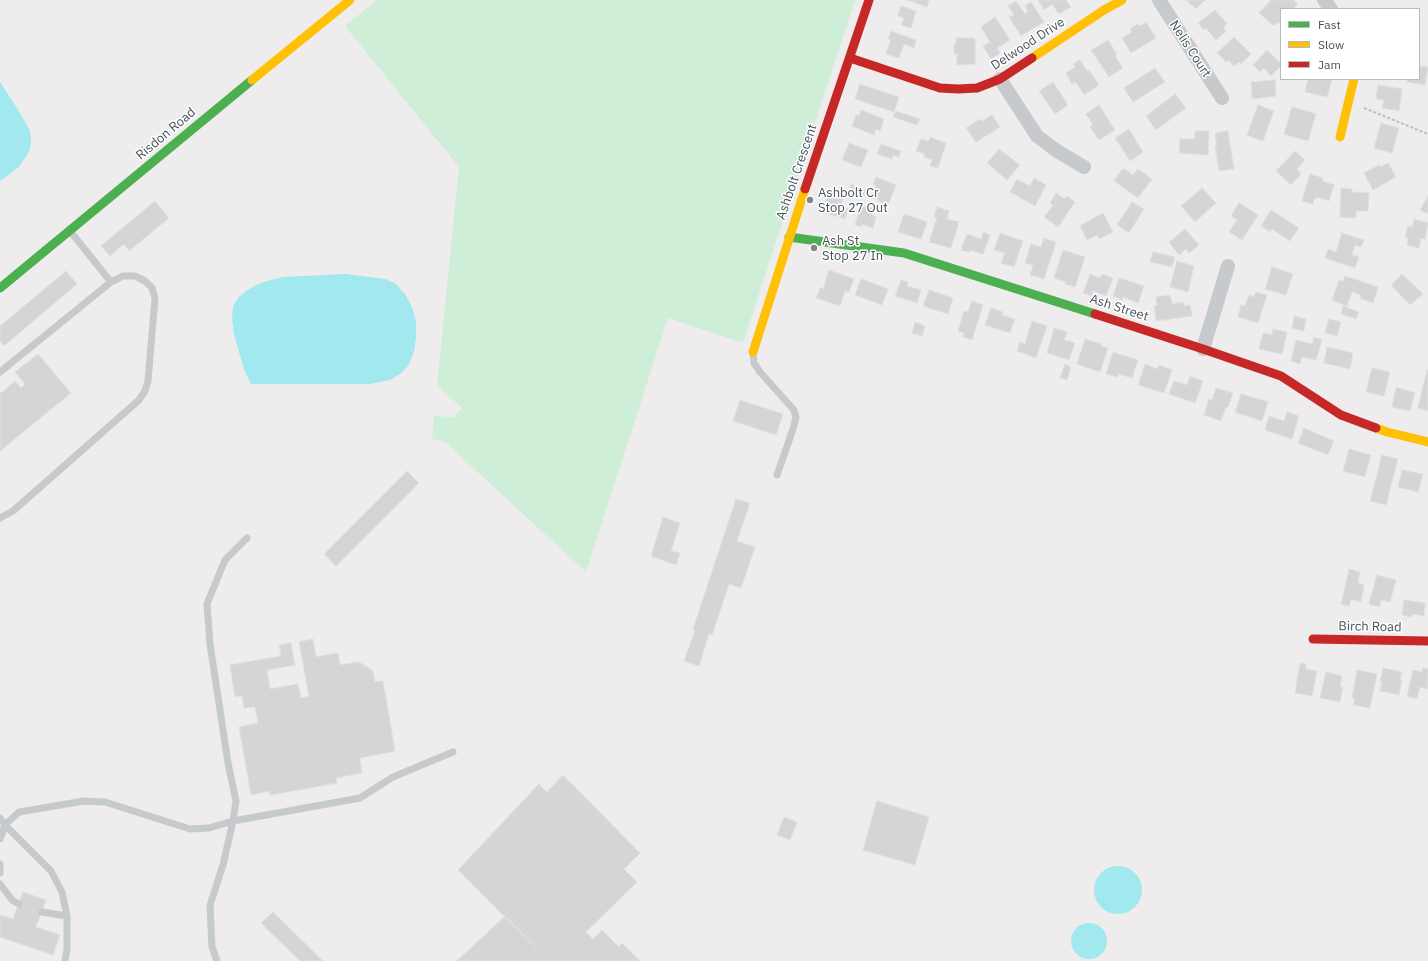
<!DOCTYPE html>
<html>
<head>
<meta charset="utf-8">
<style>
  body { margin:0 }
  #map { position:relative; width:1428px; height:961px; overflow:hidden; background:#eeeced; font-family:"IBM Plex Sans",sans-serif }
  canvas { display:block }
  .legend { position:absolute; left:1280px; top:8px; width:140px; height:72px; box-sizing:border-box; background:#fff; border:1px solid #b4babd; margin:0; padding:5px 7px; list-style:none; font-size:12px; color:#43525a }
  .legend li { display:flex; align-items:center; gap:8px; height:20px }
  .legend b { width:20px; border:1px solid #b4babd }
</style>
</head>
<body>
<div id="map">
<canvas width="1428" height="961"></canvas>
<ul class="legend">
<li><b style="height:5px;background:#4caf50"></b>Fast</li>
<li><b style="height:5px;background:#ffc107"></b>Slow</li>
<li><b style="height:5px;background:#c62828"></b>Jam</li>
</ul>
</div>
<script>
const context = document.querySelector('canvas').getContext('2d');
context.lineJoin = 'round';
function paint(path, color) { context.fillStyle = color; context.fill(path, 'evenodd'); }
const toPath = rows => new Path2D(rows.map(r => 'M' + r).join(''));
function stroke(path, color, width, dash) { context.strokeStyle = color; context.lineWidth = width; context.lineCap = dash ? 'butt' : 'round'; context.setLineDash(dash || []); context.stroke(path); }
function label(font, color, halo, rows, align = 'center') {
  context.font = font + ' "IBM Plex Sans",sans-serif'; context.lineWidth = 3; context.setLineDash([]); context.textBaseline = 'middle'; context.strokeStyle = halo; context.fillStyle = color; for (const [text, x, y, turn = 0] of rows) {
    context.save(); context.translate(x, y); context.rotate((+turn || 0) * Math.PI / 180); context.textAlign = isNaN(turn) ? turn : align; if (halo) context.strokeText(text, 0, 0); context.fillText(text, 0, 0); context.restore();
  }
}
paint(toPath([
  [377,0,855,0,743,343,668,318,586,572,444,441,432,439,434,415,453,418,462,408,437,385,459,167,345,26]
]), '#cfeed7');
paint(toPath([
  [0,82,20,113,30,131,31,140,30,149,25,158,19,167,0,181],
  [345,274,385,279,396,284,405,294,412,307,416,321,416,338,414,352,408,366,400,374,390,380,370,384,251,384,244,369,234,335,232,318,233,307,237,299,246,291,256,285,267,281,283,277],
  '1094 890a24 24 0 1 1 48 0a24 24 0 1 1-48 0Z',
  '1071 941a18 18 0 1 1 36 0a18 18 0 1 1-36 0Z'
]), '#a1e8ef');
const building = toPath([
  [907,0,929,0,927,7,907,0],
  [1038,0,1066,0,1071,7,1059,14,1052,4,1044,10,1038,0],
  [1186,0,1205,0,1196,9,1186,0],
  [1271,0,1293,0,1298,4,1293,9,1281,9,1281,22,1279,24,1278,22,1274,26,1259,13,1271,0],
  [1016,1,1025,14,1028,11,1025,6,1031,2,1044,22,1021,36,1009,17,1014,15,1008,6,1016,1],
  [901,6,916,11,911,28,901,25,904,18,898,16,901,6],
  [1215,10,1227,24,1223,27,1226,31,1216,40,1206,28,1204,30,1198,23,1215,10],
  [995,17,1010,40,997,48,1000,53,991,59,983,46,990,42,981,27,995,17],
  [1146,22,1156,38,1131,53,1122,38,1132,32,1130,29,1138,24,1140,26,1146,22],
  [891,31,916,40,914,48,904,44,899,58,886,54,891,39,888,39,891,31],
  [1234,37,1251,54,1241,64,1239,62,1234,66,1228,60,1226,62,1217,53,1234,37],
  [956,38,975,38,975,64,957,65,957,54,954,54,954,44,956,44,956,38],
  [1108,40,1117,54,1115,56,1123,68,1109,77,1091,50,1108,40],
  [1267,50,1281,64,1281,66,1271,76,1264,68,1260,72,1253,65,1267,50],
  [1080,60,1087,71,1089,70,1099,85,1084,95,1076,82,1072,84,1066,73,1075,67,1073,64,1080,60],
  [1419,66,1428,67,1425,85,1407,82,1407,79,1419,79,1419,66],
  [1155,68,1165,82,1133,102,1124,88,1155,68],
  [1308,79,1332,79,1327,97,1305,92,1308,79],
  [1275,80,1276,96,1252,99,1251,82,1275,80],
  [1053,82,1068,105,1055,114,1039,91,1053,82],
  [860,84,899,97,894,112,855,99,860,84],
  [1378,85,1402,89,1399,111,1382,108,1384,100,1376,99,1378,85],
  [1175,94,1186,108,1156,130,1146,116,1175,94],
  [1099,105,1115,130,1099,140,1090,127,1093,125,1086,114,1099,105],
  [1258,105,1274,111,1263,141,1247,135,1258,105],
  [1292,107,1316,114,1308,141,1284,134,1292,107],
  [861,110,884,119,880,131,876,129,874,135,852,126,856,115,859,116,861,110],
  [896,111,920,119,917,125,893,117,896,111],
  [992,115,1000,127,976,142,966,128,980,119,982,121,992,115],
  [1381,123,1399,128,1392,153,1374,148,1381,123],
  [1129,129,1143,152,1130,161,1115,138,1129,129],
  [1195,131,1209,131,1208,155,1179,153,1180,139,1195,139,1195,131],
  [1228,131,1234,169,1219,171,1215,146,1217,146,1215,133,1228,131],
  [930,137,946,143,938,168,930,166,932,160,924,157,925,154,916,151,921,139,929,141,930,137],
  [849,143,868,150,861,167,842,160,849,143],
  [881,144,901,151,899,157,893,155,892,159,877,154,881,144],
  [999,149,1020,165,1007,180,987,163,999,149],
  [1295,151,1305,160,1297,169,1301,174,1291,185,1276,171,1295,151],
  [1388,163,1396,177,1373,190,1364,173,1379,165,1380,167,1388,163],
  [1123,168,1133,175,1138,169,1152,179,1138,198,1114,181,1123,168],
  [1310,174,1323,178,1322,181,1334,185,1329,201,1317,197,1316,199,1314,198,1313,204,1302,201,1310,174],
  [876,177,896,185,888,205,878,201,878,199,871,197,876,185,873,184,876,177],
  [1034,178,1046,185,1035,206,1010,192,1017,179,1030,186,1034,178],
  [851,184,866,190,863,199,848,193,851,184],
  [1202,188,1216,203,1195,222,1181,206,1202,188],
  [1341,188,1352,189,1352,192,1369,193,1368,211,1356,211,1356,218,1340,217,1341,188],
  [829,191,844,196,840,207,848,209,845,219,822,212,829,191],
  [1056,193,1065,199,1067,196,1075,202,1058,227,1044,217,1053,205,1050,203,1056,193],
  [1428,196,1428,214,1420,210,1428,196],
  [155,201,169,218,129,251,124,244,110,256,101,246,155,201],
  [1132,202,1144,209,1129,233,1117,225,1132,202],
  [1239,203,1258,215,1242,240,1229,232,1237,220,1231,216,1239,203],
  [861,205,874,209,872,215,876,217,873,228,862,224,862,227,855,225,861,205],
  [937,207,949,211,947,219,959,222,951,248,929,242,937,218,934,217,937,207],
  [1271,210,1299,228,1290,241,1272,229,1270,232,1261,226,1271,210],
  [1103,213,1113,232,1099,239,1097,235,1087,240,1080,226,1103,213],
  [904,214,927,222,921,239,898,232,904,214],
  [1414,219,1428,223,1425,239,1421,238,1419,248,1407,245,1408,238,1405,237,1408,226,1412,227,1414,219],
  [1185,229,1199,245,1189,253,1186,249,1179,255,1169,242,1185,229],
  [983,232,990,235,983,254,970,250,969,252,961,250,967,234,981,239,983,232],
  [1000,233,1023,241,1014,267,1001,263,1005,253,994,250,1000,233],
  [1342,233,1364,240,1361,247,1355,245,1352,255,1359,257,1355,268,1325,258,1328,249,1336,252,1342,233],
  [1044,238,1056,242,1044,279,1030,275,1033,265,1025,263,1031,244,1041,247,1044,238],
  [1063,250,1085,257,1075,287,1065,284,1066,282,1054,278,1063,250],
  [1153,252,1175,257,1172,267,1150,262,1153,252],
  [1177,261,1194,266,1188,292,1170,287,1177,261],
  [1272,267,1293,274,1286,295,1265,289,1272,267],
  [829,270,854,279,849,292,845,291,840,306,816,298,820,288,823,289,829,270],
  [66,271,77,284,4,346,0,341,0,326,66,271],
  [1090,274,1100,278,1102,274,1113,278,1106,296,1093,291,1092,296,1083,293,1090,274],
  [1402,274,1423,294,1410,305,1391,285,1402,274],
  [1345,276,1378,287,1373,303,1360,298,1361,295,1352,292,1347,306,1332,300,1339,280,1343,281,1345,276],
  [1119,278,1144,286,1138,303,1123,297,1122,300,1113,296,1119,278],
  [861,279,888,289,882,305,855,295,861,279],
  [901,280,908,282,907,286,921,290,917,303,895,296,901,280],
  [929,290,953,298,948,314,923,306,929,290],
  [1256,292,1267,295,1258,323,1238,317,1241,305,1245,306,1249,295,1254,297,1256,292],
  [1170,295,1172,304,1183,302,1184,306,1190,305,1192,316,1156,321,1154,306,1157,305,1156,297,1170,295],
  [972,301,983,305,972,340,963,337,964,333,958,331,964,311,968,312,972,301],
  [1343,306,1359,312,1356,319,1341,314,1343,306],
  [991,308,1003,312,1002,315,1015,319,1010,333,985,325,991,308],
  [1294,316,1306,319,1304,331,1292,328,1294,316],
  [1329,319,1341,322,1337,336,1325,333,1329,319],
  [1032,321,1047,326,1036,358,1017,351,1020,342,1025,344,1032,321],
  [915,322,925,326,922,336,912,333,915,322],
  [1054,328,1067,332,1064,340,1075,343,1069,360,1047,353,1054,328],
  [1273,329,1287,332,1282,354,1259,349,1263,333,1272,335,1273,329],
  [1314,337,1322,340,1316,360,1302,357,1300,364,1291,361,1296,340,1312,344,1314,337],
  [1085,339,1102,344,1101,346,1108,348,1100,372,1077,364,1085,339],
  [1327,347,1353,353,1350,369,1324,363,1327,347],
  [1113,352,1138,360,1132,378,1119,374,1118,377,1106,374,1113,352],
  [38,354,71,393,0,451,0,392,1,393,15,381,21,388,25,384,15,372,38,354],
  [1065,364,1071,367,1067,380,1060,378,1065,364],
  [1145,364,1158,369,1159,365,1172,370,1164,393,1138,385,1145,364],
  [1372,368,1390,372,1384,396,1366,392,1372,368],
  [1427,370,1428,371,1428,411,1418,408,1427,370],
  [1190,376,1203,381,1195,403,1169,394,1174,381,1187,385,1190,376],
  [1396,387,1415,393,1410,411,1392,407,1396,387],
  [1216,388,1233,393,1228,407,1226,407,1221,421,1204,415,1209,399,1212,400,1216,388],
  [1241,394,1268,402,1262,421,1235,412,1241,394],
  [740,400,783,414,776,435,733,421,740,400],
  [1287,412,1299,416,1292,439,1265,430,1269,416,1284,421,1287,412],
  [1304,428,1334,441,1328,455,1298,443,1304,428],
  [1349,449,1371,455,1365,477,1343,471,1349,449],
  [1382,455,1398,459,1386,505,1370,501,1382,455],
  [1402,470,1423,474,1418,492,1398,487,1402,470],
  [407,471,419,483,336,566,324,554,407,471],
  [736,499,750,503,737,541,755,547,741,588,729,584,712,635,709,634,699,666,684,661,695,630,693,629,736,499],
  [663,517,680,523,671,551,680,553,676,565,651,556,663,517],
  [1349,569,1360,572,1358,583,1364,585,1361,602,1351,599,1349,606,1341,604,1349,569],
  [1377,575,1396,580,1390,602,1381,600,1380,607,1369,604,1377,575],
  [1404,600,1425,603,1424,616,1413,614,1412,617,1402,615,1404,600],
  [313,639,316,657,338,653,340,665,359,662,373,671,375,682,383,681,395,751,360,758,362,773,336,778,337,783,270,795,270,791,251,795,239,727,258,723,255,707,244,708,242,696,235,697,230,665,281,656,279,645,291,643,295,665,267,670,270,689,298,684,301,698,309,696,299,642,313,639],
  [1300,663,1306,664,1306,669,1317,671,1312,696,1295,693,1300,663],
  [1383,668,1402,672,1400,679,1402,680,1399,695,1380,691,1382,683,1380,682,1383,668],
  [1423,668,1428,669,1428,689,1420,687,1417,699,1407,696,1413,670,1422,672,1423,668],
  [1357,670,1377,674,1370,708,1353,705,1355,698,1352,698,1357,670],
  [1326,672,1342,676,1340,687,1343,687,1340,702,1320,698,1326,672],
  [563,775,640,853,624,869,637,882,586,932,593,939,602,930,619,947,622,943,640,961,549,961,458,870,539,784,547,792,563,775],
  [877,801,929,817,915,865,863,850,877,801],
  [784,817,797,822,790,840,777,835,784,817],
  [23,892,46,900,36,927,60,935,53,955,0,937,0,915,13,919,23,892],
  [273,912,323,961,300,961,261,923,273,912],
  [505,916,549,961,457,961,505,916]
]);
paint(building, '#d5d5d7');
stroke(building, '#dfdee0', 1);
stroke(toPath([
  [1364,108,1428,134]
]), '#b4c2bc', 2, [3, 2]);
stroke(toPath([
  [70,231,111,282],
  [753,353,754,363,760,372,794,410,796,418,793,429,777,475],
  [0,372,111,282,123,276,135,276,145,281,152,288,155,298,148,381,145,391,139,400,13,511,0,518],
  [0,818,5,825,51,871,62,892,67,916,67,950,65,961],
  [0,839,5,825,19,812,84,801,105,802,190,829,209,828,233,821,236,801,228,763,210,644,207,604,225,560,247,538],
  [0,864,0,873],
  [0,884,12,900,19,904],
  [42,912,67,916],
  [217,961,212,947,210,905,223,865,233,821,360,798,393,777,453,752]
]), '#c6cacc', 7);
stroke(toPath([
  [1159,0,1222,98],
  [1324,0,1331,9],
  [1000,79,1037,136,1057,151,1084,167],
  [1203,349,1228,266]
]), '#c6cacc', 14);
stroke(toPath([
  [789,237,904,253,1095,314],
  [0,288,252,80]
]), '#4caf50', 9);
stroke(toPath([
  [1032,58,1104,10,1122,0],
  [252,80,350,0],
  [1340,137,1354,79],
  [753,352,805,189],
  [1376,428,1387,432,1428,442]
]), '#ffc107', 9);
stroke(toPath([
  [850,58,940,88,958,89,977,88,1000,79,1032,58],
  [805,189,869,0],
  [1095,314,1203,349,1281,376,1341,415,1376,428],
  [1313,639,1428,641]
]), '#c62828', 9);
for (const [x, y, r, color] of [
  [810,200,4,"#7f888d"],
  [814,248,4,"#7f888d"]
]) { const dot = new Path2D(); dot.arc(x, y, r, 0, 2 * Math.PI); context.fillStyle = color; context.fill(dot); stroke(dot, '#fff', 1.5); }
label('13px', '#43525a', '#fff', [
  ["Delwood Drive",1028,44,-33],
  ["Nelis Court",1190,49,57],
  ["Risdon Road",166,134,-40],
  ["Ashbolt Crescent",797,172,-71],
  ["Ash Street",1119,308,18],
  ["Birch Road",1370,627,1]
]);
label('13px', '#43525a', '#fff', [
  ["Ashbolt Cr",818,193],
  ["Stop 27 Out",818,208],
  ["Ash St",822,241],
  ["Stop 27 In",822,256]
], 'left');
</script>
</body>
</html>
